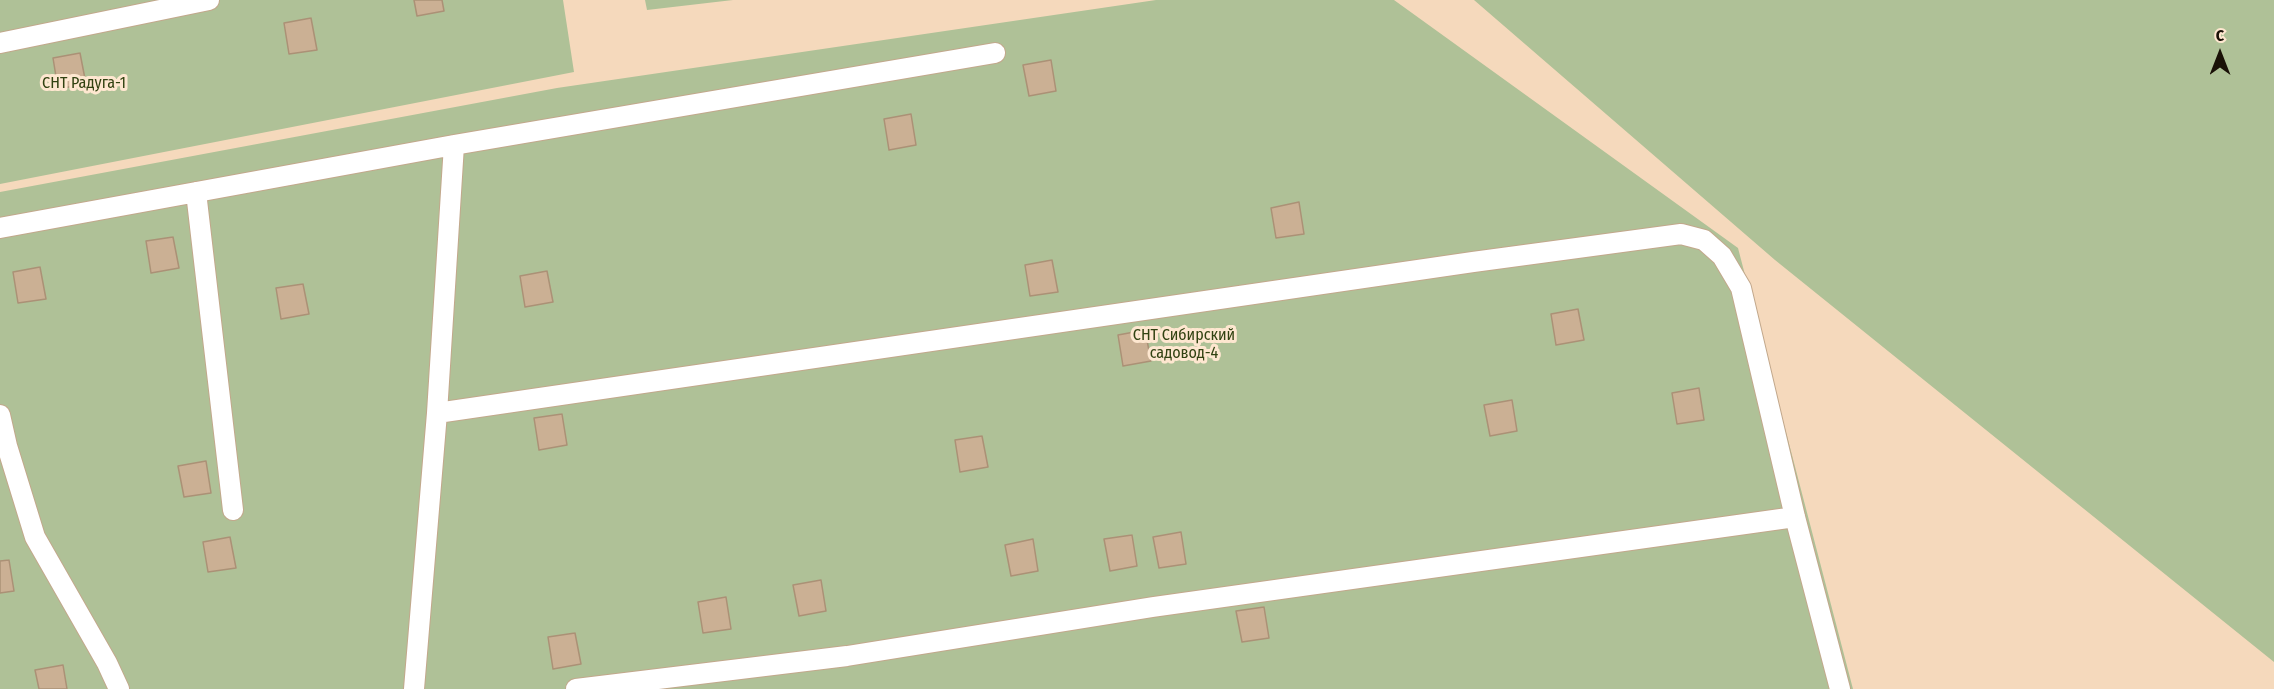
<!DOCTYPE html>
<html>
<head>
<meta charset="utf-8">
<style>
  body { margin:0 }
  #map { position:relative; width:2274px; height:689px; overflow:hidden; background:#f5d9bc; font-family:"Fira Sans Condensed",sans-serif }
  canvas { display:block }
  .north { position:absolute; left:2190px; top:24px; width:60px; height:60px; -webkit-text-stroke:4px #fee7d0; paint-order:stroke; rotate:0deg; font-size:16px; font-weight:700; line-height:24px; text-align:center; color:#1a1107 }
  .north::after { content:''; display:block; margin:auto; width:21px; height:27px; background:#1a1107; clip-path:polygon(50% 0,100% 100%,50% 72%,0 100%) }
</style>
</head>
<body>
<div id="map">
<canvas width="2274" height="689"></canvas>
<div class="north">С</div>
</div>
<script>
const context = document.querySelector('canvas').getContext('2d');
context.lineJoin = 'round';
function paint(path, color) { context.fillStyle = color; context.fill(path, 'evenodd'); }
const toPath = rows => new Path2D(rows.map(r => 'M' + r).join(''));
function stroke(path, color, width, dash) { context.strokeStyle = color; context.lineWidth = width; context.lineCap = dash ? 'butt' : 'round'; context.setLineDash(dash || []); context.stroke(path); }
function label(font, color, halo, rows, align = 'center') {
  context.font = font + ' "Fira Sans Condensed",sans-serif'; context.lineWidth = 6; context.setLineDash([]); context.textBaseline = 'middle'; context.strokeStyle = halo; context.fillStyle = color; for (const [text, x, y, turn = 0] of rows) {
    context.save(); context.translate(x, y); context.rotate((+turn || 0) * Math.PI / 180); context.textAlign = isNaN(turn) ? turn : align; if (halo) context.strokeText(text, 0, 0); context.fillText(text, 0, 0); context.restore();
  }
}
paint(toPath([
  [0,0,563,0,574,72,0,184],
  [645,0,733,0,647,10],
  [1156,0,1394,0,1738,248,1853,689,0,689,0,192,557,88],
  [1474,0,2274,0,2274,662,1775,260]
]), '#afc197');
const building = toPath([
  [414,0,442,0,444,11,417,16,414,0],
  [311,18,317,50,289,54,284,23,311,18],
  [80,53,86,84,58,89,53,58,80,53],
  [1051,60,1056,91,1029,96,1023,65,1051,60],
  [911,114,916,145,889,150,884,119,911,114],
  [1299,202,1304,234,1276,238,1271,208,1299,202],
  [173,237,179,268,151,273,146,241,173,237],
  [1052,260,1058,292,1030,296,1025,265,1052,260],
  [40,267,46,299,18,303,13,272,40,267],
  [547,271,553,302,525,307,520,276,547,271],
  [303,284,309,314,281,319,276,288,303,284],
  [1578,309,1584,340,1556,345,1551,314,1578,309],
  [1145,330,1151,361,1123,366,1118,335,1145,330],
  [1699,388,1704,420,1677,424,1672,393,1699,388],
  [1512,400,1517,431,1490,436,1484,405,1512,400],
  [562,414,567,445,539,450,534,418,562,414],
  [982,436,988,467,960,472,955,440,982,436],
  [206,461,211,493,184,497,178,466,206,461],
  [1181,532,1186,564,1159,568,1153,537,1181,532],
  [1132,535,1137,566,1110,571,1104,539,1132,535],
  [230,537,236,568,208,572,203,542,230,537],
  [1033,539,1038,571,1011,576,1005,545,1033,539],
  [9,560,14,591,0,593,0,561,9,560],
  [821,580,826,611,799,616,793,585,821,580],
  [726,597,731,629,703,633,698,602,726,597],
  [1264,607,1269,638,1242,642,1236,611,1264,607],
  [575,633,581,664,553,669,548,637,575,633],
  [63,665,67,689,39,689,35,670,63,665]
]);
paint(building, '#cbb094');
stroke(building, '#ab9176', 1.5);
const lane = toPath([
  [0,43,209,0],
  [196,192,233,510],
  [0,228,454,145,995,53],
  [437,413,1473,262,1681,234,1704,240,1722,256,1741,288,1795,517,1840,689],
  [0,415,7,446,35,537,107,663,119,689],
  [414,689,437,413,454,145],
  [576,689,847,656,1153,607,1795,517]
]);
stroke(lane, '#c2a88c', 22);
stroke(lane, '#fff', 20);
label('16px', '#314211', '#fee7d0', [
  ["СНТ Радуга-1",84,84],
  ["СНТ Сибирский",1184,336],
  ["садовод-4",1184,354]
]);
</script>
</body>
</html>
